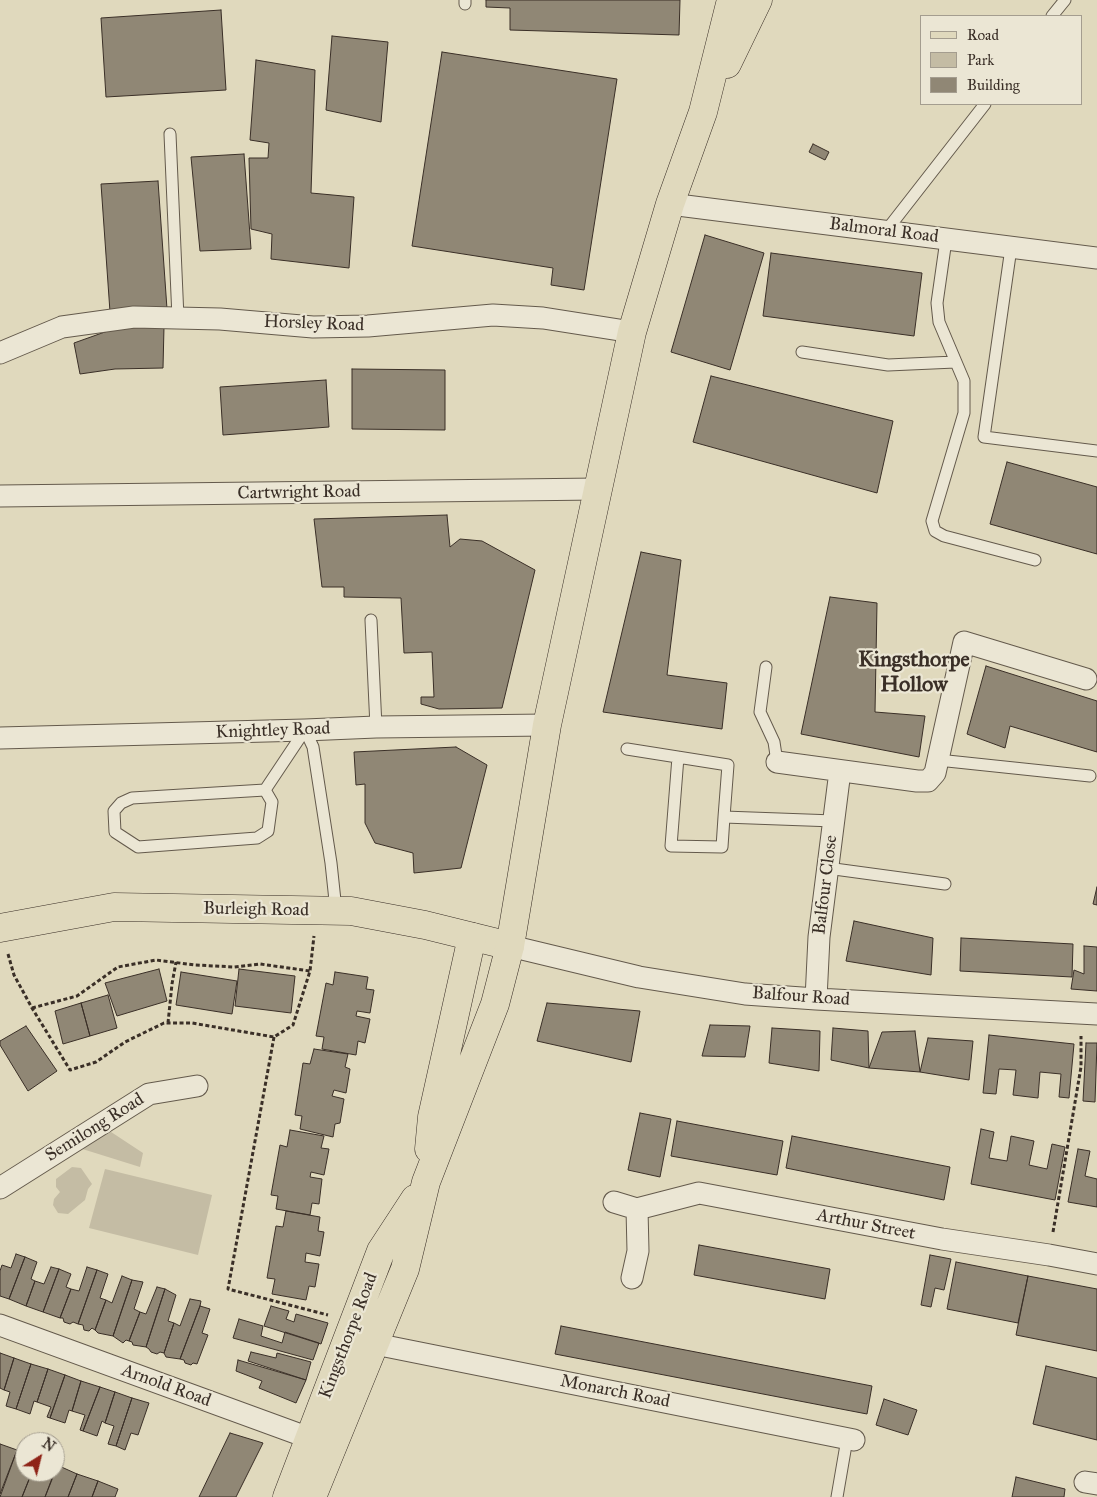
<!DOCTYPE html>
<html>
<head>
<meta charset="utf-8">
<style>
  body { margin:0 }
  #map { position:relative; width:1097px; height:1497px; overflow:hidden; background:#e0d9bd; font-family:"IM FELL Great Primer",serif }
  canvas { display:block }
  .legend { position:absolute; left:920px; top:15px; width:162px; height:90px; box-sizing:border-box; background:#ebe6d4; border:1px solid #a49d8f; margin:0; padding:6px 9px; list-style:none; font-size:15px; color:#3a2f27 }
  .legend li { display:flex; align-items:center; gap:10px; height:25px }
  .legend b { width:25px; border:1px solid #a49d8f }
  .north { position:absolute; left:15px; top:1432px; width:50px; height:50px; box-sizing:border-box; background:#ebe6d4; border:1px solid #a49d8f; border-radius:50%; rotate:36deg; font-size:14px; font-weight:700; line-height:20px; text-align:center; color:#3a2f27 }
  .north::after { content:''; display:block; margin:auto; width:18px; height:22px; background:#8f2418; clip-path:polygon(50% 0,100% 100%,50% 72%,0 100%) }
</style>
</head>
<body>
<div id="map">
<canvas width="1097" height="1497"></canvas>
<ul class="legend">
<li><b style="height:6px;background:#e0d9bd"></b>Road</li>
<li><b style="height:14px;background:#c4bca4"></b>Park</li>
<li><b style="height:14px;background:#908775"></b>Building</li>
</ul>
<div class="north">N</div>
</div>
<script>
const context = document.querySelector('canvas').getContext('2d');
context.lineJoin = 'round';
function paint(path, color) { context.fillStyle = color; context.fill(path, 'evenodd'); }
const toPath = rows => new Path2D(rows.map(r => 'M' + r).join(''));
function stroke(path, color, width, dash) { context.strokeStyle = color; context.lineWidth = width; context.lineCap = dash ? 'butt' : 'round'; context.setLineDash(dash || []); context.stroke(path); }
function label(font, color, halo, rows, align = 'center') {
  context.font = font + ' "IM FELL Great Primer",serif'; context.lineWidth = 4.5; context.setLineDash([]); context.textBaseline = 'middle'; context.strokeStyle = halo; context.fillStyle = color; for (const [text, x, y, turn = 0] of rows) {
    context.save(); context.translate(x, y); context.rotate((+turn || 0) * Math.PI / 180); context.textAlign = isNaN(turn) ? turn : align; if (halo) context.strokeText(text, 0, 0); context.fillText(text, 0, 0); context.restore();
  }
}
paint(toPath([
  [105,1128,143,1153,140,1167,76,1147],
  [72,1167,81,1168,92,1184,88,1189,85,1200,68,1214,58,1213,53,1205,54,1199,60,1192,56,1187,56,1179],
  [105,1169,212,1195,198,1255,89,1228]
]), '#c4bca4');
const building = toPath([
  [486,0,680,0,679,35,510,30,510,8,486,7,486,0],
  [221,10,226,90,106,97,101,18,221,10],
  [332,36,388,42,381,122,326,110,332,36],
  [442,52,617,79,584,290,551,285,553,268,412,246,442,52],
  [256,60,315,70,311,193,354,197,349,268,271,259,272,234,251,229,249,158,268,158,269,143,250,140,256,60],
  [813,144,829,152,825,160,809,152,813,144],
  [244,154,251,249,200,251,191,157,244,154],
  [158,181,167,309,110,312,101,184,158,181],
  [705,235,764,253,730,370,671,352,705,235],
  [771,253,922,273,914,336,763,316,771,253],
  [164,327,163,368,115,369,80,374,74,343,116,328,164,327],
  [352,369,445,370,445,430,352,429,352,369],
  [711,376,893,421,877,493,693,442,711,376],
  [326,380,329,427,223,435,220,387,326,380],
  [1007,462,1097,487,1097,554,990,524,1007,462],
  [447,515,450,547,460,539,482,541,535,570,502,708,439,709,421,704,421,697,434,697,432,652,404,653,401,598,344,597,344,587,322,587,314,519,447,515],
  [641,552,681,560,667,675,727,683,722,729,603,712,641,552],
  [830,597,877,603,875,712,925,716,919,757,801,734,830,597],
  [986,666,1097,701,1097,752,1010,726,1005,748,967,734,986,666],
  [456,747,487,765,461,868,414,873,413,853,375,843,365,823,365,784,356,785,354,752,456,747],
  [1097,887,1097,905,1093,904,1097,887],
  [854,921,933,938,931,975,846,961,854,921],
  [961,938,1073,944,1072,977,960,971,961,938],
  [1084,946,1097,947,1097,991,1071,989,1074,970,1084,974,1084,946],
  [159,969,167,1001,117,1016,105,983,159,969],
  [239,969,295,976,291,1013,235,1006,239,969],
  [181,972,237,981,232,1014,176,1005,181,972],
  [335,972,368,977,366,989,374,990,370,1013,357,1011,356,1016,370,1019,365,1043,358,1041,356,1055,322,1049,324,1037,316,1036,326,983,333,985,335,972],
  [108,995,117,1028,90,1036,81,1003,108,995],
  [81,1003,90,1036,63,1044,55,1011,81,1003],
  [547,1003,640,1011,631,1062,537,1041,547,1003],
  [710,1025,750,1026,745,1057,702,1056,710,1025],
  [26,1026,57,1071,28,1091,0,1045,0,1041,26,1026],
  [772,1028,820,1031,819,1071,769,1063,772,1028],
  [833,1028,868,1031,869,1068,831,1060,833,1028],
  [915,1031,920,1072,869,1068,882,1032,915,1031],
  [989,1035,1074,1044,1069,1098,1059,1097,1061,1074,1040,1072,1038,1098,1013,1095,1016,1070,999,1069,996,1094,983,1093,989,1035],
  [928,1038,973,1041,969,1080,920,1072,928,1038],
  [1086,1043,1097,1043,1095,1102,1083,1101,1086,1043],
  [314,1049,348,1054,345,1067,350,1069,346,1093,334,1090,332,1096,344,1099,340,1123,335,1124,333,1137,300,1129,302,1116,295,1115,303,1063,310,1064,314,1049],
  [640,1113,671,1119,660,1177,628,1170,640,1113],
  [677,1121,783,1141,777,1175,671,1156,677,1121],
  [981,1129,994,1132,989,1158,1007,1161,1011,1136,1034,1141,1029,1165,1047,1169,1052,1144,1065,1147,1055,1200,971,1184,981,1129],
  [290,1130,324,1136,321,1148,329,1149,324,1175,311,1172,310,1177,322,1179,319,1204,312,1203,310,1215,276,1209,278,1196,271,1195,280,1145,287,1147,290,1130],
  [792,1136,950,1167,944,1200,786,1168,792,1136],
  [1078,1149,1090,1151,1085,1176,1097,1179,1097,1207,1068,1202,1078,1149],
  [286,1211,320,1217,318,1231,324,1232,320,1256,306,1253,305,1262,319,1264,315,1287,309,1286,306,1300,272,1294,275,1279,267,1278,276,1226,283,1227,286,1211],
  [699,1245,830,1269,825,1299,694,1275,699,1245],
  [16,1254,25,1257,9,1299,0,1296,0,1271,2,1265,11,1268,16,1254],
  [930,1255,951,1259,944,1290,935,1288,931,1307,921,1305,930,1255],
  [25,1257,37,1262,31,1279,35,1281,26,1306,9,1299,25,1257],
  [956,1262,1028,1276,1018,1323,947,1309,956,1262],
  [51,1267,59,1269,43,1312,26,1306,35,1281,44,1284,51,1267],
  [87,1267,97,1270,78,1324,73,1322,70,1324,64,1322,63,1318,60,1318,71,1289,79,1291,87,1267],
  [59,1269,71,1274,66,1287,71,1289,60,1318,43,1312,59,1269],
  [97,1270,108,1274,100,1298,106,1300,95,1330,92,1328,89,1331,84,1330,83,1325,78,1324,97,1270],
  [122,1276,132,1280,113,1336,98,1333,95,1330,106,1300,112,1303,122,1276],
  [1028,1276,1097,1289,1097,1351,1016,1335,1028,1276],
  [132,1280,143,1282,134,1309,140,1312,129,1341,126,1340,123,1343,113,1336,132,1280],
  [157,1287,165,1289,146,1347,133,1345,132,1342,129,1341,140,1312,146,1314,157,1287],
  [165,1289,176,1295,168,1321,174,1323,164,1353,160,1352,157,1354,151,1352,149,1349,146,1347,165,1289],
  [190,1299,201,1301,200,1306,180,1359,166,1357,164,1353,174,1323,180,1326,190,1299],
  [200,1306,210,1309,202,1333,208,1335,197,1364,193,1363,191,1365,185,1363,184,1360,180,1359,200,1306],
  [271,1306,289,1311,286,1319,294,1322,296,1314,328,1323,321,1344,264,1326,271,1306],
  [239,1319,263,1326,261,1336,282,1343,285,1332,319,1343,313,1360,233,1338,239,1319],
  [561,1326,872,1386,867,1414,555,1354,561,1326],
  [251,1352,276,1358,277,1353,311,1362,306,1380,248,1361,251,1352],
  [0,1353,14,1358,4,1390,0,1388,0,1353],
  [14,1358,31,1364,16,1409,6,1406,10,1392,4,1390,14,1358],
  [238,1360,306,1380,296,1403,259,1388,262,1381,236,1371,238,1360],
  [31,1364,48,1369,37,1402,34,1401,30,1414,16,1409,31,1364],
  [1046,1366,1097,1378,1097,1440,1033,1424,1046,1366],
  [48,1369,65,1375,50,1418,47,1417,51,1407,37,1402,48,1369],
  [65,1375,81,1381,72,1411,69,1410,65,1423,50,1418,65,1375],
  [81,1381,100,1387,83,1431,80,1430,85,1415,72,1411,81,1381],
  [100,1387,115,1392,105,1423,102,1421,97,1436,83,1431,100,1387],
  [115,1392,132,1398,116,1446,108,1444,114,1426,105,1423,115,1392],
  [132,1398,149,1403,138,1435,131,1433,125,1450,116,1446,132,1398],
  [884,1399,917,1410,908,1435,876,1425,884,1399],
  [230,1433,263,1443,236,1497,199,1497,230,1433],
  [0,1444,17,1450,0,1494,0,1444],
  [17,1450,25,1453,25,1472,32,1472,22,1497,0,1497,17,1450],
  [57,1465,77,1474,68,1497,45,1497,57,1465],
  [32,1472,55,1472,45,1497,22,1497,32,1472],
  [77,1474,98,1481,92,1497,68,1497,77,1474],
  [1016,1477,1065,1489,1064,1497,1012,1497,1016,1477],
  [98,1481,118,1489,115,1497,92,1497,98,1481]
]);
paint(building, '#908775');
stroke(building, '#3a2f27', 1);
const lane = toPath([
  [465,4,465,0],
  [1052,16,1065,0],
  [170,134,178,318],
  [886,231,985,104],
  [946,240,937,303,939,322,964,381,964,413,932,521,935,531,944,536,1035,560],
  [1011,248,984,437,1097,451],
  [802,352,888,365,955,362],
  [371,620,376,727],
  [766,667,760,712,774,742,777,762],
  [305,730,313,747,331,863,336,910],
  [627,749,728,765,724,817,834,821],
  [678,757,671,846,722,847,724,817],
  [938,760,1090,776],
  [265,790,132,798,121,803,114,811,115,832,138,847,257,838,268,831,272,802,265,790,305,730],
  [827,868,945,884],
  [837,1497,847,1439]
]);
const street = toPath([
  [670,204,1097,258],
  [0,353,62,327,134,317,220,319,313,327,368,326,493,315,543,318,632,332],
  [0,496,598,489],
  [0,738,305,730,376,727,547,725],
  [777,762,917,781,928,781,935,773,964,642,1086,679],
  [510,946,639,977,745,994,816,999,1097,1014],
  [816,999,819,937,840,771],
  [0,1188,149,1094,197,1086],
  [614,1202,637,1209,638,1251,632,1278],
  [637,1209,699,1193,942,1239,1049,1255,1097,1264],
  [0,1325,323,1443],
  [375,1344,854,1440],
  [1085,1482,1097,1484]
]);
const primary = toPath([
  [0,928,114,907,351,911,425,925,510,946]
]);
const highway = toPath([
  [727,64,758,0],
  [429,1149,432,1117,472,937],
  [287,1497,381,1251,415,1199],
  [312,1497,405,1269,426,1182,495,1004,510,946,547,725,632,332,670,204,703,112,731,0]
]);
stroke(lane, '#645a4c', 13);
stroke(street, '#645a4c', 23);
stroke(primary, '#3a2f27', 29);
stroke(highway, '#3a2f27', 29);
stroke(toPath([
  [8,954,14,975,32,1008,70,1070,96,1062,125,1042,164,1023,192,1023,274,1037,293,1025,310,971,314,936],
  [32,1008,77,996,118,967,156,960,195,965,234,967,260,964,310,971],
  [168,1023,172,984,176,962],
  [274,1037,228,1289,328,1315],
  [1053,1232,1081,1067,1081,1036]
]), '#3a2f27', 3, [4, 2.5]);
stroke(lane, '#ebe6d4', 11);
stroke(street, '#ebe6d4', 21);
stroke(primary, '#e0d9bd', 28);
stroke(highway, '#e0d9bd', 28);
label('18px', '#3a2f27', '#ebe6d4', [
  ["Balmoral Road",884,231,7],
  ["Horsley Road",314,324,2],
  ["Cartwright Road",299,493,-1],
  ["Knightley Road",273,731,-2],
  ["Balfour Close",826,885,-83],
  ["Burleigh Road",256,910,1],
  ["Balfour Road",801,997,4],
  ["Semilong Road",95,1128,-32],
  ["Arthur Street",866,1225,11],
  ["Kingsthorpe Road",349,1336,-69],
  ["Arnold Road",166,1386,20],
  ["Monarch Road",615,1392,11]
]);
label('bold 22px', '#3a2f27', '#ebe6d4', [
  ["Kingsthorpe",914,661],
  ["Hollow",914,686]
]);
</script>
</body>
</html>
